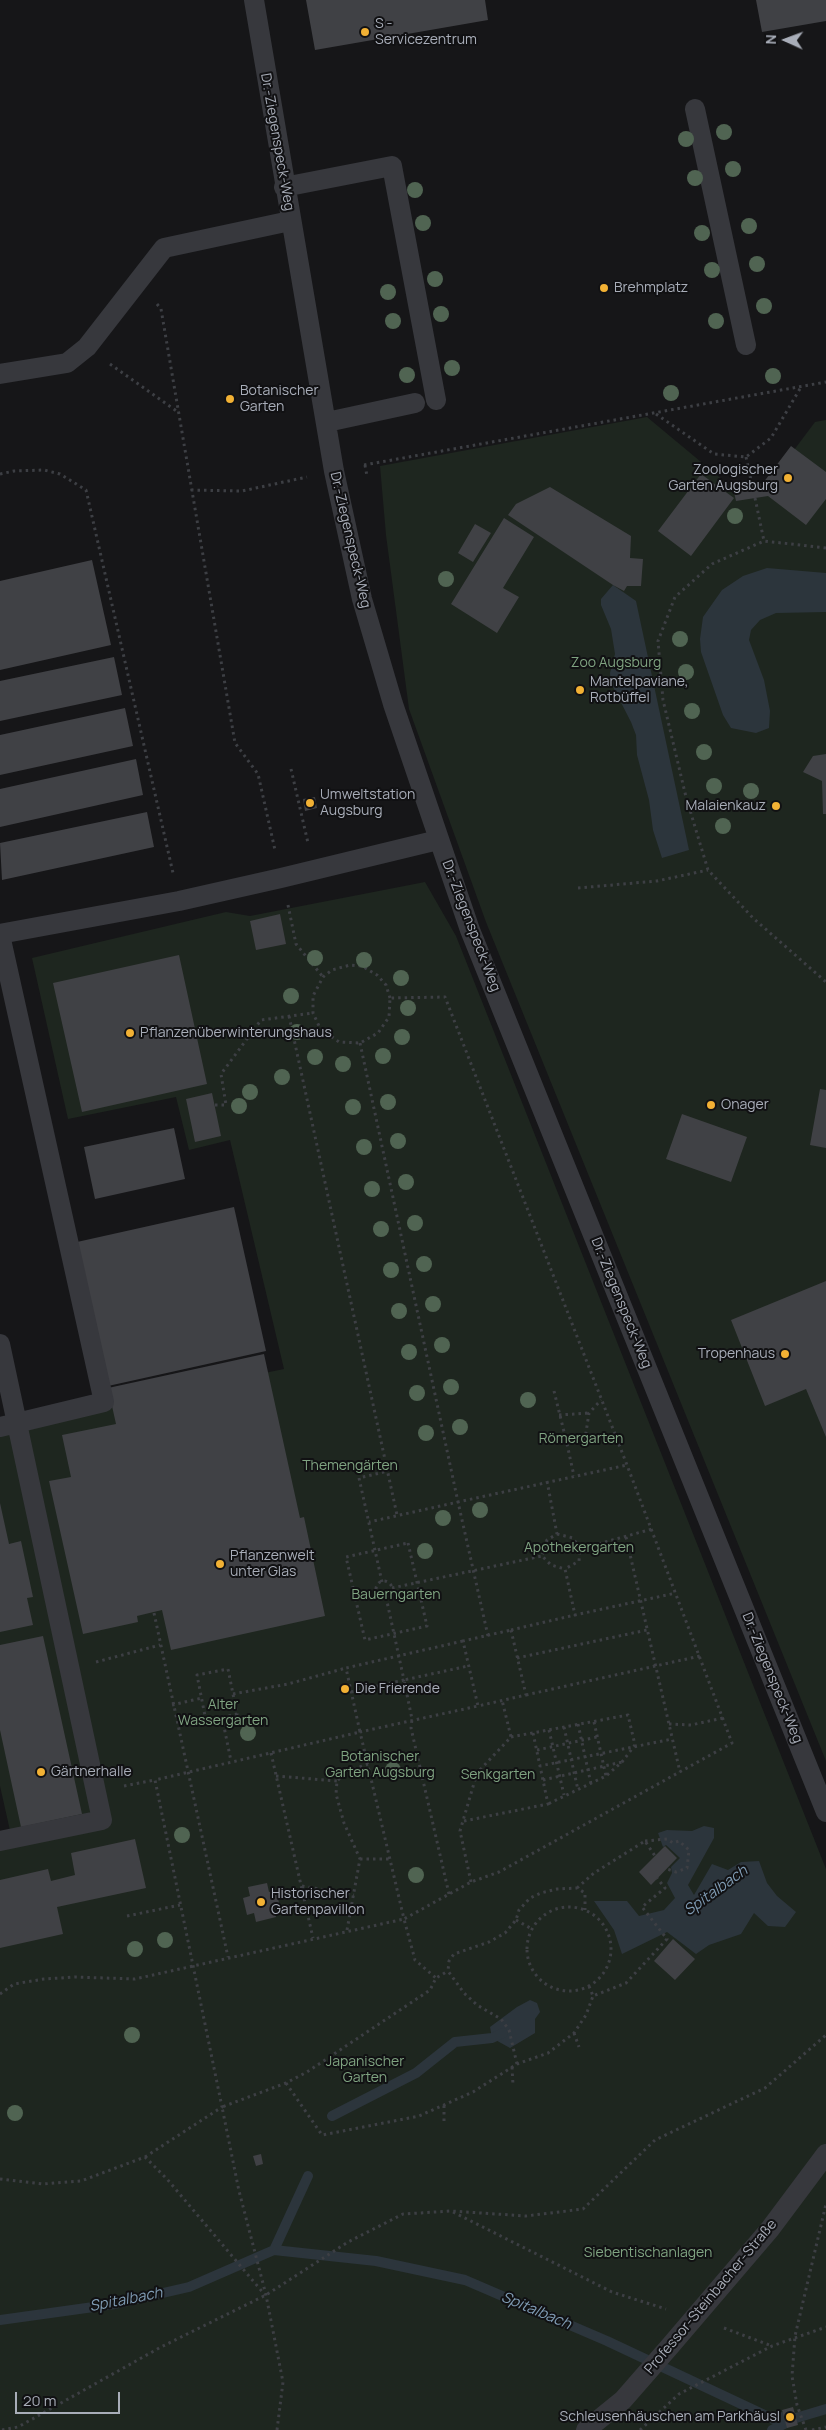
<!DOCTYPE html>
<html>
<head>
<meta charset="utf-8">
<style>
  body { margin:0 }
  #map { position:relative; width:826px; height:2430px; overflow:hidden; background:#161618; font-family:Manrope,sans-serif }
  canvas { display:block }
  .north { position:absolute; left:761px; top:15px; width:50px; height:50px; -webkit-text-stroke:4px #111113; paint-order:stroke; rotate:272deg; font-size:14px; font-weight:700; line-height:20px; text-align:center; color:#a8adb8 }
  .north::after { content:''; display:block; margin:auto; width:18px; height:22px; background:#a8adb8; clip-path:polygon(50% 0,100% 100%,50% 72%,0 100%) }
  .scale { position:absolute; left:15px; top:2392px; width:105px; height:22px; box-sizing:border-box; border:2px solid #a8adb8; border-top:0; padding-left:6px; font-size:15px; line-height:18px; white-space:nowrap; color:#a8adb8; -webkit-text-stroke:4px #111113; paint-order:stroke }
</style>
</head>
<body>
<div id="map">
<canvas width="826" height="2430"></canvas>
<div class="north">N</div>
<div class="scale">20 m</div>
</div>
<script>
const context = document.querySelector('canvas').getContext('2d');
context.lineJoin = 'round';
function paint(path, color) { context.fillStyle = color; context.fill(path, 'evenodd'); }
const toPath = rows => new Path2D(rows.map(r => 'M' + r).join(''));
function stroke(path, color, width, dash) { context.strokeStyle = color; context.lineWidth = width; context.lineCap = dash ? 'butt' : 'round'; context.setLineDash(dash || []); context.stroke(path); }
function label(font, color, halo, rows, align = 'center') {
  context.font = font + ' Manrope,sans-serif'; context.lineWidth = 4; context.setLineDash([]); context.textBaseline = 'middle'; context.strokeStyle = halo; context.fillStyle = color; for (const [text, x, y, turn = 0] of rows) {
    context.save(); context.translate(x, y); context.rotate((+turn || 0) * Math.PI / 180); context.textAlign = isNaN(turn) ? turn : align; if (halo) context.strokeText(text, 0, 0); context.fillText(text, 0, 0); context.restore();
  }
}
paint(toPath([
  [647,417,736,491,767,486,815,422,826,420,826,1761,486,922,409,709,386,535,380,466],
  [425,882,456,936,826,1869,826,2430,0,2430,0,1837,11,1835,0,1786,0,1427,284,1369,230,1140,189,1150,176,1097,68,1119,32,958,226,912,250,916]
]), '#1e261f');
paint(toPath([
  [767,568,826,573,826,612,776,613,760,620,751,630,749,640,764,680,770,711,769,728,756,733,731,728,723,715,701,652,700,639,703,617,722,590,743,576],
  [613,585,636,601,689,850,662,858,653,830,649,800,637,755,636,735,631,722,611,683,610,673,615,654,611,629,601,605,601,599],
  [704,1826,714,1828,714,1838,688,1885,694,1895,712,1864,728,1870,741,1862,759,1861,767,1883,777,1896,796,1912,785,1927,768,1926,754,1913,741,1934,709,1945,696,1954,667,1932,622,1954,614,1930,594,1901,627,1901,639,1916,664,1910,675,1898,667,1883,672,1873,671,1867,680,1858,666,1845,663,1847,658,1833,667,1830,692,1831],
  [530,2000,537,2003,540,2012,535,2019,535,2033,510,2048,492,2038,490,2027,517,2007]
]), '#2c353c');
stroke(toPath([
  [332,2116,416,2073,455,2042,492,2038,503,2033],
  [274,2250,308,2176],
  [0,2320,115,2304,189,2287,274,2250,376,2261,465,2280,607,2341,773,2419,784,2417],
  [796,2418,826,2409],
  [772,2430,786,2423]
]), '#2c353c', 10);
paint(toPath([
  [306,0,485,0,488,20,315,50],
  [756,0,826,0,826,21,762,32],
  [791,446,826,472,826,499,806,525,768,496,736,501,733,488,763,483],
  [701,474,734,498,691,556,658,531],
  [550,487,631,536,630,558,643,559,641,586,627,586,624,591,613,585,508,515,516,504],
  [504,518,534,537,503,588,519,597,497,633,451,604],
  [475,524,491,533,473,562,458,553],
  [92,560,111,645,0,670,0,581],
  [114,657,122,695,0,721,0,681],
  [125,708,133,746,0,775,0,735],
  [826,754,826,814,823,814,822,781,803,772,813,756],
  [136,759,143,795,0,827,0,789],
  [315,797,317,808,305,811,303,799],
  [147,812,154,847,2,880,0,843],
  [280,914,286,944,256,950,250,921],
  [179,955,207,1084,82,1112,53,983],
  [820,1089,826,1090,826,1148,810,1145],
  [212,1093,221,1136,195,1142,186,1099],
  [682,1114,747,1137,731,1182,666,1159],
  [174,1128,185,1179,95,1199,84,1147],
  [234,1207,266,1351,108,1386,77,1242],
  [826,1281,826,1437,806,1389,765,1406,731,1320],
  [264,1354,300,1518,304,1517,325,1616,171,1650,162,1610,137,1616,138,1622,83,1634,49,1481,71,1477,62,1435,116,1424,108,1388],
  [0,1503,9,1544,21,1541,33,1597,27,1598,33,1625,0,1632],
  [43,1636,82,1814,21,1827,0,1730,0,1645],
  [135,1839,146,1888,57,1907,63,1934,0,1948,0,1880,48,1869,51,1881,75,1875,71,1853],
  [665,1846,677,1858,651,1885,639,1872],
  [267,1883,269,1892,276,1890,280,1907,274,1909,276,1917,256,1922,254,1913,247,1915,243,1898,250,1896,248,1887],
  [673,1939,695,1959,675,1980,654,1961],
  [261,2154,263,2164,256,2166,253,2156],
  [793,2407,798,2425,787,2428,782,2410]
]), '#404145');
stroke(toPath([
  [157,304,161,309,235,743,258,774,275,850],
  [110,364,178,412],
  [656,414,714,454,746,457,771,438,801,387],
  [746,457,752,485],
  [364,465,826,382],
  [365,465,367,476],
  [0,474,14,471,44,470,60,474,86,490,173,873],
  [191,490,242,491,307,477],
  [755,498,764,541],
  [826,548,764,541,712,564,675,597,658,641,663,700,686,797,708,870,753,918,826,982],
  [291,769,308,843],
  [578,888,657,881,708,870],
  [288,905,296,944,323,977],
  [390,998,386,985,377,975,362,966,350,965,332,970,323,977,313,996,313,1013,320,1028,339,1042,360,1043,378,1033,389,1017,390,998,445,997,627,1465,732,1743,499,1872,471,1882,404,1919,360,1732,478,1706],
  [289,1016,397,1515],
  [360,1043,458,1502,369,1522],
  [215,1105,226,1105,221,1074,261,1020,313,1013],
  [554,1391,567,1444,585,1439,589,1413,601,1400],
  [559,1415,589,1413],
  [567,1444,574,1476],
  [547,1481,557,1534,547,1540,542,1556,551,1565,565,1569,575,1615,676,1593],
  [557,1534,573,1538,580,1549,579,1561,565,1569],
  [626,1537,680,1772],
  [408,1543,427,1626,365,1640,346,1557,408,1543],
  [580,1549,652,1529],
  '376 1589a8 8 0 1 1 16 0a8 8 0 1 1-16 0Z',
  [382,1582,359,1478,388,1471],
  [392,1588,542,1556],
  [355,1595,376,1591],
  [154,1613,228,1957],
  [511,1630,526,1695,478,1706,463,1641,511,1630],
  [511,1630,575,1615],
  [488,1636,458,1502,627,1465],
  [517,1658,647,1630],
  [96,1662,160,1645],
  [228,1669,237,1714,206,1721,197,1675,228,1669],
  [351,1692,404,1680,386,1597],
  [233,1694,288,1684,346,1668],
  [526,1695,700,1656],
  [172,1705,202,1698],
  [222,1717,231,1761],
  [594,1722,606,1776],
  [578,1724,591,1784],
  [669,1724,691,1725,723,1718],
  [564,1727,578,1790],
  [549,1730,564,1795],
  [533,1733,540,1766],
  [511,1737,628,1715,635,1745,622,1762,606,1776,548,1804],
  [537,1750,597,1737],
  [271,1753,313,1938],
  [276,1776,337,1781],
  [543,1780,622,1762],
  [124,1786,155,1780],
  [464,1821,548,1804,540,1766,672,1739],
  [645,1841,667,1839,673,1843,679,1841,689,1850,687,1868,676,1872,667,1869],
  [360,1859,390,1859],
  [471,1882,460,1831,477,1773,511,1737,502,1700],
  [302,1886,354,1895],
  [577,1888,594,1873,645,1841,655,1856],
  [449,1894,411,1728,412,1719,404,1680,468,1666],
  '527 1949a42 42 0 1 1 84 0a42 42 0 1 1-84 0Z',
  [127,1916,180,1905],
  [516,1920,532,1929],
  [347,1930,360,1859,344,1823,336,1794,337,1781,346,1772,368,1764],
  [589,1986,593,1996,626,1983,667,1939,642,1907,665,1888,657,1878],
  [0,1994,14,1984,44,1979,75,1977,135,1979,404,1919,415,1960,436,1978],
  [574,2033,579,2047],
  [517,2064,509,2030,501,2019,477,2005,464,1993,448,1971,449,1961,454,1954,489,1942,505,1933,516,1920,519,1910,530,1898,541,1893,557,1889,577,1888,585,1893,585,1910],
  [512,2067,513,2085],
  [286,2083,322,2135,419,2116,473,2092,517,2064,548,2053,574,2033,586,2015,593,1996],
  [444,2121,444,2105],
  [145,2157,222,2107,155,1780,360,1732,346,1668,463,1641],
  [0,2179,43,2184,81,2181,145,2157,167,2179,265,2295],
  [453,2212,612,2292,666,2309],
  [724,2328,772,2346],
  [2,2430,18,2427,161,2347,266,2295,348,2242,403,2214,451,2211,526,2216,583,2209,655,2140,765,2088,826,2035],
  [277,2430,283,2382,266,2295,239,2191,222,2107,286,2083,307,2072,430,1990,436,1978,448,1971],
  [640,2430,679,2394,772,2346,826,2327],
  [806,2430,797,2405,792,2376,795,2336,826,2204],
  [812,2430,826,2427]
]), '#3d3f44', 3, [2.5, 4]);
stroke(toPath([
  [254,0,334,471,362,599,393,704,470,930,826,1812],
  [695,109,746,345],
  [284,187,392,166,436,400],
  [0,374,67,363,87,347,164,248,290,221],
  [327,422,415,403],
  [0,934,179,901,281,878,438,840],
  [0,935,104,1402,0,1427],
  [0,1344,102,1820,0,1841],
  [586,2430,623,2400,671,2345,770,2229,826,2154]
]), '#37383d', 20);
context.fillStyle = '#506452';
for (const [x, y] of [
  [724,132],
  [686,139],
  [733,169],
  [695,178],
  [415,190],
  [423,223],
  [749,226],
  [702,233],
  [757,264],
  [712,270],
  [435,279],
  [388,292],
  [764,306],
  [441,314],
  [393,321],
  [716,321],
  [452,368],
  [407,375],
  [773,376],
  [671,393],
  [735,516],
  [446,579],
  [680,639],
  [686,672],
  [692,711],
  [704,752],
  [714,786],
  [751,791],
  [723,826],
  [315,958],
  [364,960],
  [401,978],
  [291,996],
  [408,1008],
  [297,1032],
  [402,1037],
  [383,1056],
  [315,1057],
  [343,1064],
  [282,1077],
  [250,1092],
  [388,1102],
  [239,1106],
  [353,1107],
  [398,1141],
  [364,1147],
  [406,1182],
  [372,1189],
  [415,1223],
  [381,1229],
  [424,1264],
  [391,1270],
  [433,1304],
  [399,1311],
  [442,1345],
  [409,1352],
  [451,1387],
  [417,1393],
  [528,1400],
  [460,1427],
  [426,1433],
  [480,1510],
  [443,1518],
  [425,1551],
  [248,1733],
  [393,1770],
  [182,1835],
  [416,1875],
  [165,1940],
  [135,1949],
  [132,2035],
  [15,2113]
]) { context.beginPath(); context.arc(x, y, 8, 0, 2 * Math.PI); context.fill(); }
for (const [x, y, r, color] of [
  [365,32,5,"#f2b134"],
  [604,288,5,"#f2b134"],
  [230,399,5,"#f2b134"],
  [788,478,5,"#f2b134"],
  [580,690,5,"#f2b134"],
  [310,803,5,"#f2b134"],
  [776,806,5,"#f2b134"],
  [130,1033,5,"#f2b134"],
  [711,1105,5,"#f2b134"],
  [785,1354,5,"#f2b134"],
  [220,1564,5,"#f2b134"],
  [345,1689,5,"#f2b134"],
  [41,1772,5,"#f2b134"],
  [261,1902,5,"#f2b134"],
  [790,2417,5,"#f2b134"]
]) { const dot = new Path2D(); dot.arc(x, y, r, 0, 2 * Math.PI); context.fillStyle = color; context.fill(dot); stroke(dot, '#111113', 2); }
label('14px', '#a8adb8', '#111113', [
  ["S -",375,24],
  ["Servicezentrum",375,40],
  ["Brehmplatz",614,288],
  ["Botanischer",240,391],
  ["Garten",240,407],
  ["Zoologischer",778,470,"right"],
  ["Garten Augsburg",778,486,"right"],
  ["Mantelpaviane,",590,682],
  ["Rotbüffel",590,698],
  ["Umweltstation",320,795],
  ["Augsburg",320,811],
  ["Malaienkauz",766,806,"right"],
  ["Pflanzenüberwinterungshaus",140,1033],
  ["Onager",721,1105],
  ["Tropenhaus",775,1354,"right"],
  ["Pflanzenwelt",230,1556],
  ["unter Glas",230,1572],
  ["Die Frierende",355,1689],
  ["Gärtnerhalle",51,1772],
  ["Historischer",271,1894],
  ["Gartenpavillon",271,1910],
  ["Schleusenhäuschen am Parkhäusl",780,2417,"right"]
], 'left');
label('14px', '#a8adb8', '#111113', [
  ["Dr.-Ziegenspeck-Weg",277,142,80],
  ["Dr.-Ziegenspeck-Weg",350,540,77],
  ["Dr.-Ziegenspeck-Weg",471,926,69],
  ["Dr.-Ziegenspeck-Weg",621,1303,68],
  ["Dr.-Ziegenspeck-Weg",772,1678,68],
  ["Professor-Steinbacher-Straße",711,2297,-50]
]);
label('14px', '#7fa381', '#111113', [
  ["Zoo Augsburg",616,663],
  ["Römergarten",581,1439],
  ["Themengärten",350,1466],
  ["Apothekergarten",579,1548],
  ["Bauerngarten",396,1595],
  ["Alter",223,1705],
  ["Wassergarten",223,1721],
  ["Botanischer",380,1757],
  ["Garten Augsburg",380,1773],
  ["Senkgarten",498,1775],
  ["Japanischer",365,2062],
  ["Garten",365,2078],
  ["Siebentischanlagen",648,2253]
]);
label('italic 15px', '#7f9bb3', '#111113', [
  ["Spitalbach",716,1891,-36],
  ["Spitalbach",126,2300,-11],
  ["Spitalbach",536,2311,23]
]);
</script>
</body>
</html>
